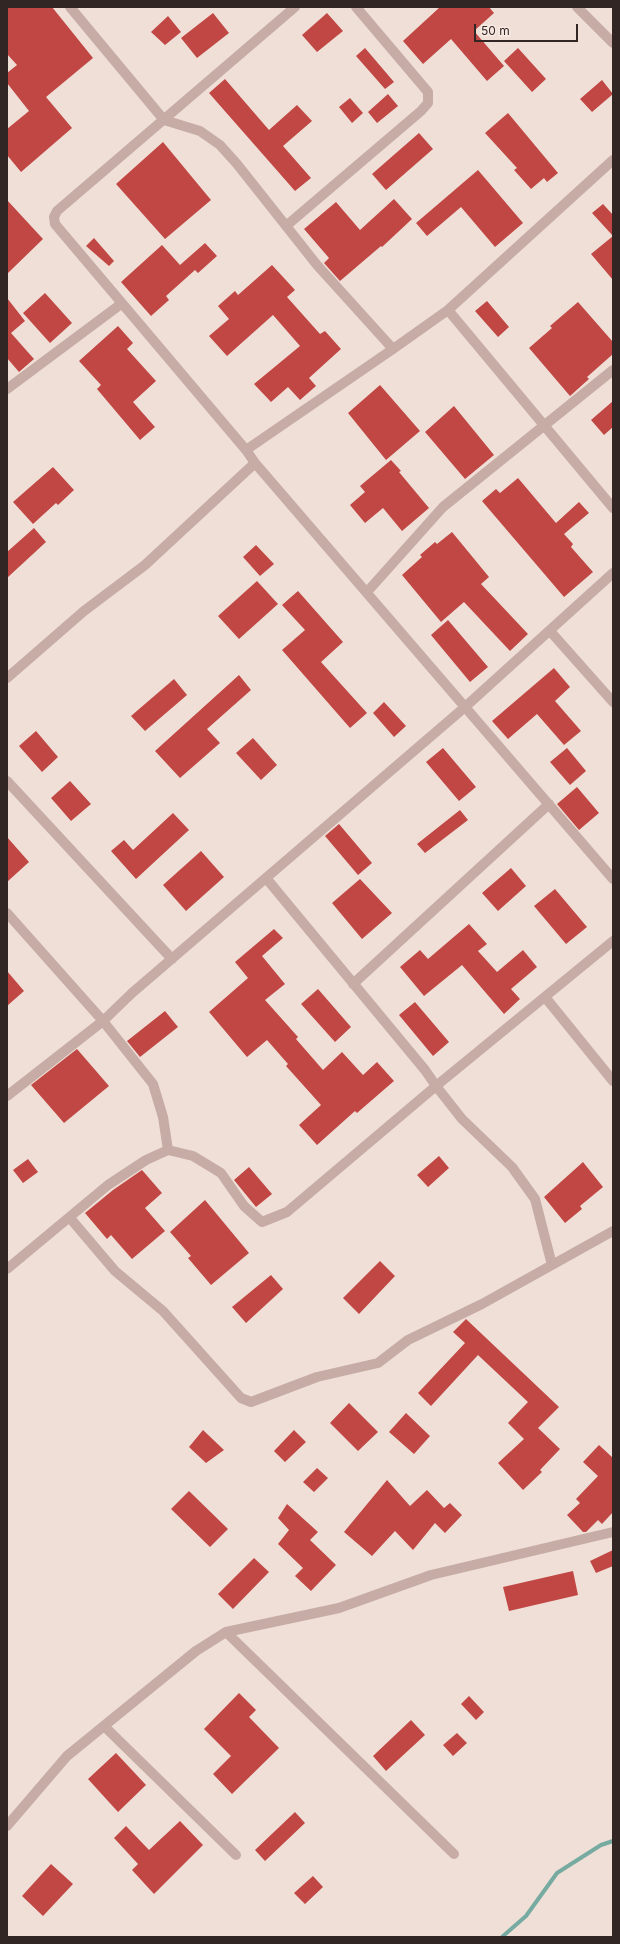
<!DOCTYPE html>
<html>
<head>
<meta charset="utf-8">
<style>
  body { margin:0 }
  #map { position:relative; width:620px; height:1944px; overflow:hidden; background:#efdfd7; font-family:Inter,sans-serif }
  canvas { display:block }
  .frame { position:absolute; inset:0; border:8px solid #322625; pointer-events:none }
  .scale { position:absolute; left:474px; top:24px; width:104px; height:18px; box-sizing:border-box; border:2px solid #322625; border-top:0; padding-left:5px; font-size:12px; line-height:14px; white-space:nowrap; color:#322625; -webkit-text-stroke:3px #f8eae3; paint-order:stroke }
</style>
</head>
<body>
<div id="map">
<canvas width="620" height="1944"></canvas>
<div class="frame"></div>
<div class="scale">50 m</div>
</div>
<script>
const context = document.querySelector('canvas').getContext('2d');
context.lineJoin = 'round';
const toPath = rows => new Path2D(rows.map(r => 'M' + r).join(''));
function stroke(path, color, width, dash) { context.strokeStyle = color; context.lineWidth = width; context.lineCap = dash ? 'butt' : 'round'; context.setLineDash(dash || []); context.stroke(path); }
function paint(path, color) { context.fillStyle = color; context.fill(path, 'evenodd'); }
stroke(toPath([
  [502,1937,526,1916,557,1873,601,1845,613,1841]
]), '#77aba2', 4);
paint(toPath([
  [7,7,52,7,93,58,46,97,72,128,21,172,7,155,7,129,29,111,7,83,7,73,17,65,7,54],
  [440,7,489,7,494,13,474,31,504,66,487,81,451,39,423,64,403,41],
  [213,13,229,33,197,58,181,38],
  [327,13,343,31,317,52,302,35],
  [168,16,181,32,165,45,151,32],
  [365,48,394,82,385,89,356,56],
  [518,48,546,79,532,92,504,61],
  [225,79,269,130,297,105,312,121,283,146,311,178,295,191,209,93],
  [602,80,613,94,592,112,580,99],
  [388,94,398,106,377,123,368,112],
  [350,98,363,113,352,123,339,107],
  [508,113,558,173,547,182,544,178,531,189,514,170,517,168,485,133],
  [419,133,433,149,386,190,372,174],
  [163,142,211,200,165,239,116,184],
  [478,170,523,223,495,247,461,207,427,236,416,223],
  [394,199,412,219,382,247,381,246,340,281,324,263,329,258,304,229,336,202,360,230],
  [7,200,43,239,7,274],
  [603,204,613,215,613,236,592,213],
  [613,236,613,280,591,254],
  [94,238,114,261,109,266,86,246],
  [205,243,217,256,198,273,195,270,166,296,169,300,151,316,121,282,162,245,180,265],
  [272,265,295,290,287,297,320,334,325,331,341,349,309,378,316,386,300,400,288,387,271,402,254,384,300,346,273,315,227,356,209,336,229,319,218,306,235,291,238,295],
  [45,293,72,323,50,343,23,313],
  [7,298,25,321,11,333,34,359,19,372,7,358],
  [487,301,509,327,498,337,475,311],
  [578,302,613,342,613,354,587,377,589,379,570,396,529,348,552,328,550,326],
  [118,326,133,343,127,349,156,381,133,402,155,427,140,440,97,389,101,385,79,361],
  [380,385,420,431,386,460,348,413],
  [613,401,613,427,604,435,591,420],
  [454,406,494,455,465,479,425,432],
  [391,460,401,471,399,472,429,508,402,531,383,508,365,523,350,505,365,492,360,486],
  [53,467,74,490,58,505,56,503,33,524,13,502],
  [518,478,556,523,579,502,589,513,564,534,573,544,571,547,593,572,564,597,482,501,496,489,500,493],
  [34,528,46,542,7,578,7,552],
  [452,532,489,577,481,584,528,634,510,651,464,602,441,622,402,575,422,557,420,555,435,542,437,544],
  [256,545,274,564,260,576,243,557],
  [257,581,278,604,239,639,218,616],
  [298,591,343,642,321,662,367,713,350,728,282,650,305,630,282,605],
  [448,620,488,667,470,682,431,635],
  [554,668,570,687,555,701,581,731,564,745,537,714,508,739,492,721],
  [239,675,251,690,207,729,220,743,180,778,155,751],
  [174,679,187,695,145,731,131,716],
  [384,702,406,726,394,737,373,713],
  [36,731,58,757,42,772,19,746],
  [253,738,277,765,261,780,236,753],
  [443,748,476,787,459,801,426,762],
  [567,748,586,771,570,785,550,762],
  [70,781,91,804,71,821,51,798],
  [577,787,599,813,579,830,557,804],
  [460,810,468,820,425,853,417,844],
  [173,813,189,830,136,879,111,851,124,840,133,850],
  [339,824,372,863,358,875,325,836],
  [7,837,29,862,7,882],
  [201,851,224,877,186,911,163,885],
  [511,868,526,886,498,911,482,893],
  [360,879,392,913,362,939,332,903],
  [555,889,587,927,566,944,534,906],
  [469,924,487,944,478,951,497,972,523,950,537,967,511,989,520,999,504,1014,462,965,424,996,400,967,420,950,428,959],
  [274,929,283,938,262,956,285,984,265,1000,298,1037,296,1039,323,1070,342,1052,363,1075,377,1062,394,1081,357,1113,355,1111,317,1145,299,1125,321,1105,286,1066,288,1064,267,1040,247,1057,209,1012,248,978,235,962],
  [7,971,24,991,7,1006],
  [318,989,351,1027,335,1042,301,1004],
  [415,1002,449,1042,433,1056,399,1015],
  [165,1011,178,1027,140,1057,127,1041],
  [77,1049,109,1086,64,1123,31,1085],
  [439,1156,449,1168,428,1187,417,1175],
  [28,1159,38,1172,23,1183,13,1170],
  [583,1162,603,1187,580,1206,582,1209,565,1223,544,1197],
  [249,1167,272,1194,256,1207,234,1180],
  [142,1170,162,1193,145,1208,165,1231,132,1259,111,1235,107,1239,85,1213,113,1190],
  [205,1200,249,1253,211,1285,188,1258,191,1256,170,1232],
  [380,1261,395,1276,359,1314,343,1298],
  [271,1275,283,1289,246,1323,232,1307],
  [466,1319,559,1407,538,1428,560,1449,540,1470,542,1472,523,1490,498,1463,524,1439,508,1423,528,1402,478,1355,431,1406,418,1393,465,1343,453,1332],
  [349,1403,378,1432,358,1451,330,1423],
  [406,1413,430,1436,414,1454,389,1432],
  [203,1430,224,1450,206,1463,189,1447],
  [294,1430,306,1442,285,1462,274,1451],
  [599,1445,613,1458,613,1512,602,1524,598,1520,586,1532,583,1532,567,1515,580,1503,576,1499,598,1476,583,1462],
  [317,1468,328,1478,314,1492,303,1482],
  [387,1480,410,1506,427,1490,444,1508,450,1503,462,1515,445,1533,435,1523,413,1550,395,1531,372,1556,344,1532],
  [189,1491,228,1529,210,1547,171,1509],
  [287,1504,318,1532,310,1540,336,1565,311,1591,295,1576,303,1568,278,1544,289,1530,278,1518],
  [613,1550,613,1566,596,1573,590,1561],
  [254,1558,269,1572,233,1609,218,1594],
  [573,1571,578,1595,509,1611,503,1587],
  [239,1693,256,1710,249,1717,279,1748,232,1794,213,1774,231,1756,204,1729],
  [469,1696,484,1712,476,1720,461,1704],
  [411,1720,425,1735,386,1771,373,1756],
  [457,1733,467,1743,453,1756,443,1745],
  [116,1753,146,1785,118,1812,88,1779],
  [295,1812,305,1823,265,1861,255,1850],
  [180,1821,203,1845,154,1894,132,1870,138,1864,114,1838,126,1826,149,1850],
  [51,1864,73,1884,43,1916,22,1896],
  [313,1876,323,1887,305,1904,294,1893]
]), '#c14744');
stroke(toPath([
  [70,7,164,120,200,131,220,145,237,164,317,265,393,349,448,310,613,508],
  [295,7,57,211,54,217,55,224,246,450,255,463,613,879],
  [577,7,613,43],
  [286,226,421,111,428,103,428,92,356,7],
  [448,310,613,160],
  [7,389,121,304],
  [246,450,393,349],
  [367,592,443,507,613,370],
  [550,631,613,702],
  [7,678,84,611,145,565,255,463],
  [7,781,172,959],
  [266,878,425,1070,436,1086,613,941],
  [7,913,103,1021,153,1084,163,1117,168,1150],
  [353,984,549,804],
  [545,997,613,1081],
  [7,1096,103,1021,132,993,465,707,613,573],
  [70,1218,115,1271,163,1311,241,1398,251,1402,317,1377,378,1363,408,1340,482,1304,613,1231],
  [7,1269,108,1185,146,1160,168,1150,193,1156,221,1173,244,1206,262,1222,287,1212,436,1086,462,1119,512,1167,535,1199,552,1265],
  [226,1632,454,1854],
  [104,1726,236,1855],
  [7,1826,67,1756,196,1651,226,1632,339,1608,431,1575,613,1532]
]), '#c6aca4', 10);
</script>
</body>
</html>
